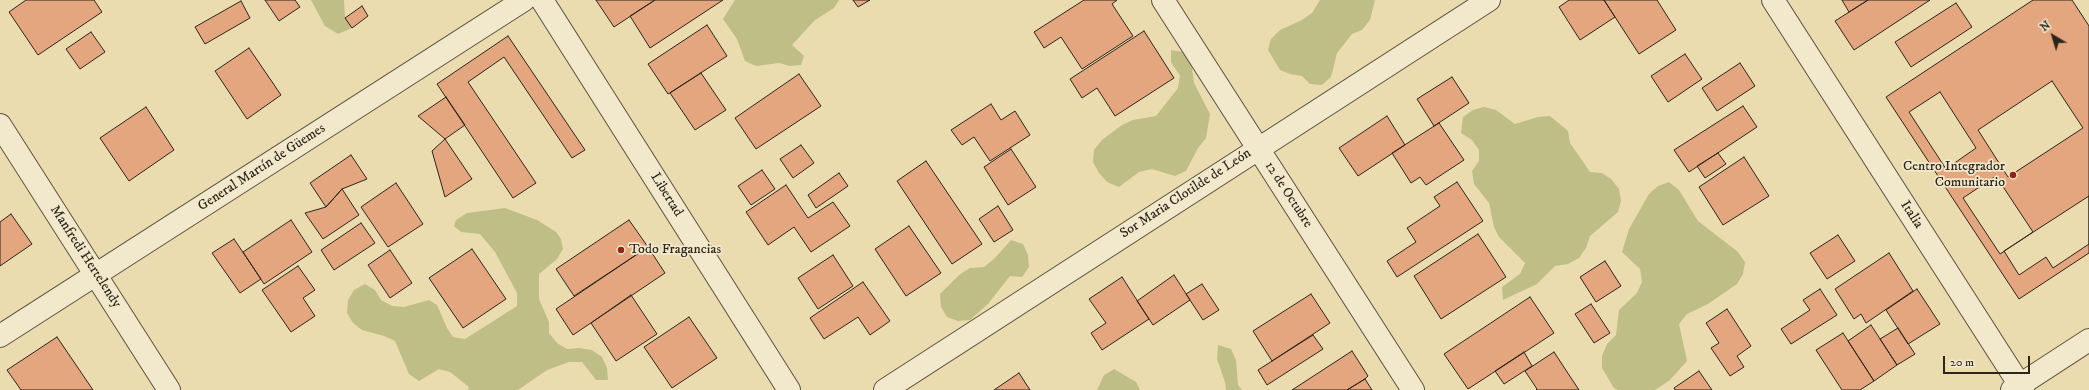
<!DOCTYPE html>
<html>
<head>
<meta charset="utf-8">
<style>
  body { margin:0 }
  #map { position:relative; width:2089px; height:390px; overflow:hidden; background:#ebdcb0; font-family:"IM FELL DW Pica",serif }
  canvas { display:block }
  .north { position:absolute; left:2033px; top:16px; width:40px; height:40px; -webkit-text-stroke:3px #f2e8cc; paint-order:stroke; rotate:322deg; font-size:11px; font-weight:700; line-height:16px; text-align:center; color:#2d251b }
  .north::after { content:''; display:block; margin:auto; width:14px; height:18px; background:#2d251b; clip-path:polygon(50% 0,100% 100%,50% 72%,0 100%) }
  .scale { position:absolute; left:1943px; top:356px; width:87px; height:18px; box-sizing:border-box; border:2px solid #2d251b; border-top:0; padding-left:5px; font-size:12px; line-height:14px; white-space:nowrap; color:#2d251b; -webkit-text-stroke:3px #f2e8cc; paint-order:stroke }
</style>
</head>
<body>
<div id="map">
<canvas width="2089" height="390"></canvas>
<div class="north">N</div>
<div class="scale">20 m</div>
</div>
<script>
const context = document.querySelector('canvas').getContext('2d');
context.lineJoin = 'round';
function paint(path, color) { context.fillStyle = color; context.fill(path, 'evenodd'); }
const toPath = rows => new Path2D(rows.map(r => 'M' + r).join(''));
function stroke(path, color, width, dash) { context.strokeStyle = color; context.lineWidth = width; context.lineCap = dash ? 'butt' : 'round'; context.setLineDash(dash || []); context.stroke(path); }
function label(font, color, halo, rows, align = 'center') {
  context.font = font + ' "IM FELL DW Pica",serif'; context.lineWidth = 3.5; context.setLineDash([]); context.textBaseline = 'middle'; context.strokeStyle = halo; context.fillStyle = color; for (const [text, x, y, turn = 0] of rows) {
    context.save(); context.translate(x, y); context.rotate((+turn || 0) * Math.PI / 180); context.textAlign = isNaN(turn) ? turn : align; if (halo) context.strokeText(text, 0, 0); context.fillText(text, 0, 0); context.restore();
  }
}
paint(toPath([
  [311,0,344,0,345,17,352,28,338,34,325,26],
  [735,0,839,0,834,8,815,20,792,45,804,56,801,65,790,66,779,63,756,66,745,61,737,39,723,19],
  [1320,0,1375,0,1370,20,1362,30,1352,34,1337,53,1331,77,1322,85,1310,84,1302,76,1290,74,1280,70,1268,50,1271,39,1280,30,1302,20,1312,13],
  [1171,50,1183,52,1191,60,1194,83,1210,114,1206,138,1198,148,1186,171,1175,176,1152,169,1139,172,1119,187,1107,182,1099,173,1093,162,1094,150,1102,140,1122,125,1133,120,1156,116,1178,88,1180,76,1171,62],
  [1484,107,1496,110,1515,124,1538,117,1550,116,1568,131,1570,143,1590,172,1602,173,1611,179,1619,189,1621,201,1618,212,1590,236,1586,248,1579,258,1568,264,1555,266,1537,284,1503,300,1502,287,1520,274,1525,263,1499,237,1494,227,1489,203,1474,184,1472,171,1479,161,1479,150,1472,140,1461,133,1463,117,1473,110],
  [1669,182,1679,190,1698,221,1738,252,1745,262,1743,274,1737,284,1708,304,1687,314,1679,324,1687,361,1670,380,1655,390,1618,390,1614,388,1602,368,1602,356,1607,344,1616,335,1619,310,1637,293,1642,282,1640,269,1622,252,1629,229,1649,194,1658,186],
  [505,208,537,220,556,232,561,239,563,249,557,259,539,274,539,299,549,322,549,333,557,343,567,349,579,348,592,350,602,357,607,368,608,380,596,380,582,362,569,362,547,370,518,390,468,390,469,387,450,372,439,369,419,381,409,374,395,341,384,336,362,330,353,323,347,313,348,300,354,290,365,284,375,290,381,300,392,306,404,307,429,300,437,305,447,328,453,337,465,339,517,306,517,293,495,252,480,234,461,232,454,226,456,220,467,213],
  [1011,240,1023,244,1028,255,1029,267,1022,277,1010,276,988,304,970,320,958,321,947,317,941,307,940,294,959,275,970,268,984,267,994,259],
  [1218,345,1231,349,1236,360,1238,385,1242,390,1226,390,1225,382,1217,359],
  [1114,369,1136,382,1140,390,1097,390,1104,375]
]), '#bebe86');
const building = toPath([
  [26,0,94,0,102,12,38,55,9,12,26,0],
  [265,0,295,0,300,7,279,21,265,0],
  [596,0,655,0,614,27,596,0],
  [655,0,723,0,650,48,630,16,655,0],
  [853,0,870,0,858,7,853,0],
  [1084,0,1117,0,1112,4,1133,36,1082,69,1061,37,1044,48,1034,32,1084,0],
  [1569,0,1604,0,1615,17,1580,40,1559,7,1569,0],
  [1604,0,1657,0,1676,30,1639,54,1604,0],
  [1842,0,1868,0,1849,12,1842,0],
  [1868,0,1930,0,1854,50,1835,21,1868,0],
  [2033,0,2072,0,2089,26,2089,253,2019,299,1886,97,2033,0],
  [241,1,250,18,205,44,195,27,241,1],
  [1956,3,1972,27,1911,67,1895,42,1956,3],
  [362,6,368,16,352,28,345,18,362,6],
  [707,25,727,56,668,94,648,64,707,25],
  [1144,31,1174,78,1115,116,1097,88,1082,98,1070,79,1144,31],
  [91,32,105,52,80,69,66,49,91,32],
  [508,36,585,150,572,158,504,57,468,82,536,183,513,198,437,84,508,36],
  [249,48,281,95,247,119,215,71,249,48],
  [1685,54,1702,79,1668,102,1651,76,1685,54],
  [1740,63,1755,86,1717,111,1702,88,1740,63],
  [701,73,726,110,695,130,670,93,701,73],
  [799,74,821,106,756,149,735,118,799,74],
  [1452,77,1469,103,1434,126,1417,99,1452,77],
  [2052,81,2083,128,2008,177,1978,130,2052,81],
  [1940,92,1976,148,1946,169,1909,112,1940,92],
  [446,97,465,125,445,139,418,116,446,97],
  [991,104,1001,120,1015,111,1030,135,990,161,974,137,962,145,951,130,991,104],
  [1743,106,1757,127,1689,172,1674,150,1743,106],
  [146,107,174,150,129,181,100,138,146,107],
  [1387,116,1405,145,1358,176,1339,148,1387,116],
  [1439,123,1464,160,1426,185,1420,177,1411,183,1392,153,1439,123],
  [445,139,472,179,445,197,432,151,445,139],
  [801,145,814,163,793,178,780,159,801,145],
  [1011,149,1036,187,1008,205,984,167,1011,149],
  [1718,153,1726,164,1705,178,1697,166,1718,153],
  [351,155,367,179,342,189,326,207,310,183,351,155],
  [1744,157,1769,196,1723,225,1699,187,1744,157],
  [926,161,982,244,952,264,897,181,926,161],
  [762,170,775,189,751,205,738,186,762,170],
  [839,173,848,186,816,208,808,195,839,173],
  [1996,176,2033,232,2000,254,1963,198,1996,176],
  [1457,182,1483,221,1397,277,1387,261,1416,242,1407,228,1440,206,1434,197,1457,182],
  [396,183,423,224,388,247,361,207,396,183],
  [786,185,808,218,833,202,850,226,811,252,794,227,768,245,746,212,786,185],
  [342,189,359,215,323,239,305,213,326,207,342,189],
  [2089,196,2089,244,2053,268,2046,257,2019,275,2004,251,2089,196],
  [998,206,1013,230,994,242,979,219,998,206],
  [11,214,32,244,0,266,0,222,11,214],
  [291,220,312,252,264,284,243,252,291,220],
  [629,220,648,247,574,296,556,269,629,220],
  [361,223,375,243,334,270,321,250,361,223],
  [909,226,941,273,906,296,875,249,909,226],
  [1478,234,1506,277,1441,319,1414,276,1478,234],
  [1838,235,1855,261,1827,279,1810,253,1838,235],
  [234,239,261,279,240,293,212,253,234,239],
  [648,247,665,273,573,335,556,309,648,247],
  [472,249,506,299,463,328,429,278,472,249],
  [390,250,412,283,390,298,368,265,390,250],
  [1889,253,1913,291,1866,323,1861,314,1854,319,1835,289,1889,253],
  [833,255,853,286,818,309,798,278,833,255],
  [1605,261,1621,286,1596,302,1580,277,1605,261],
  [298,266,315,290,303,298,315,316,291,332,262,290,298,266],
  [1174,275,1190,300,1153,325,1137,301,1174,275],
  [1122,277,1149,319,1102,350,1091,333,1106,323,1089,299,1122,277],
  [863,282,890,321,870,335,858,317,824,339,810,318,863,282],
  [1202,284,1219,310,1203,320,1186,294,1202,284],
  [1820,289,1837,315,1791,344,1781,329,1810,310,1803,300,1820,289],
  [1917,289,1940,324,1908,344,1886,310,1917,289],
  [1311,294,1330,323,1272,361,1253,331,1311,294],
  [631,295,657,334,616,361,591,323,631,295],
  [1530,297,1554,333,1468,389,1444,354,1530,297],
  [1591,304,1610,333,1594,343,1575,314,1591,304],
  [1727,309,1751,346,1737,356,1744,367,1730,376,1711,348,1719,343,1706,323,1727,309],
  [689,317,717,358,672,388,644,347,689,317],
  [1871,325,1897,365,1874,381,1848,341,1871,325],
  [1898,328,1915,354,1897,365,1880,339,1898,328],
  [1843,333,1874,381,1860,390,1842,390,1816,350,1843,333],
  [1313,335,1323,349,1267,385,1258,370,1313,335],
  [57,337,93,390,21,390,7,370,57,337],
  [1352,351,1368,376,1365,379,1347,390,1292,390,1352,351],
  [1524,352,1532,366,1504,384,1495,371,1524,352],
  [1554,352,1579,390,1536,390,1537,389,1525,371,1554,352],
  [1699,371,1712,390,1675,390,1674,388,1699,371],
  [1019,373,1030,390,994,390,1019,373],
  [1365,379,1372,390,1347,390,1365,379]
]);
paint(building, '#e3a67f');
stroke(building, '#2d251b', 1);
const minor = toPath([
  [542,0,789,390],
  [1163,0,1413,390],
  [1773,0,2023,390],
  [0,125,169,390],
  [0,336,524,0],
  [885,390,1489,0],
  [2012,390,2089,340]
]);
stroke(minor, '#5c5340', 24);
stroke(minor, '#f2e8cc', 22);
for (const [x, y, r, color] of [
  [2013,175,4,"#8f2418"],
  [621,250,4,"#8f2418"]
]) { const dot = new Path2D(); dot.arc(x, y, r, 0, 2 * Math.PI); context.fillStyle = color; context.fill(dot); stroke(dot, '#f2e8cc', 1.5); }
label('14px', '#2d251b', '#f2e8cc', [
  ["Centro Integrador",2005,167],
  ["Comunitario",2005,183],
  ["Todo Fragancias",629,250,"left"]
], 'right');
label('14px', '#2d251b', '#f2e8cc', [
  ["General Martín de Güemes",262,168,-33],
  ["Sor Maria Clotilde de León",1186,194,-33],
  ["Libertad",666,195,58],
  ["12 de Octubre",1288,195,57],
  ["Italia",1911,215,57],
  ["Manfredi Hertelendy",85,257,57]
]);
</script>
</body>
</html>
